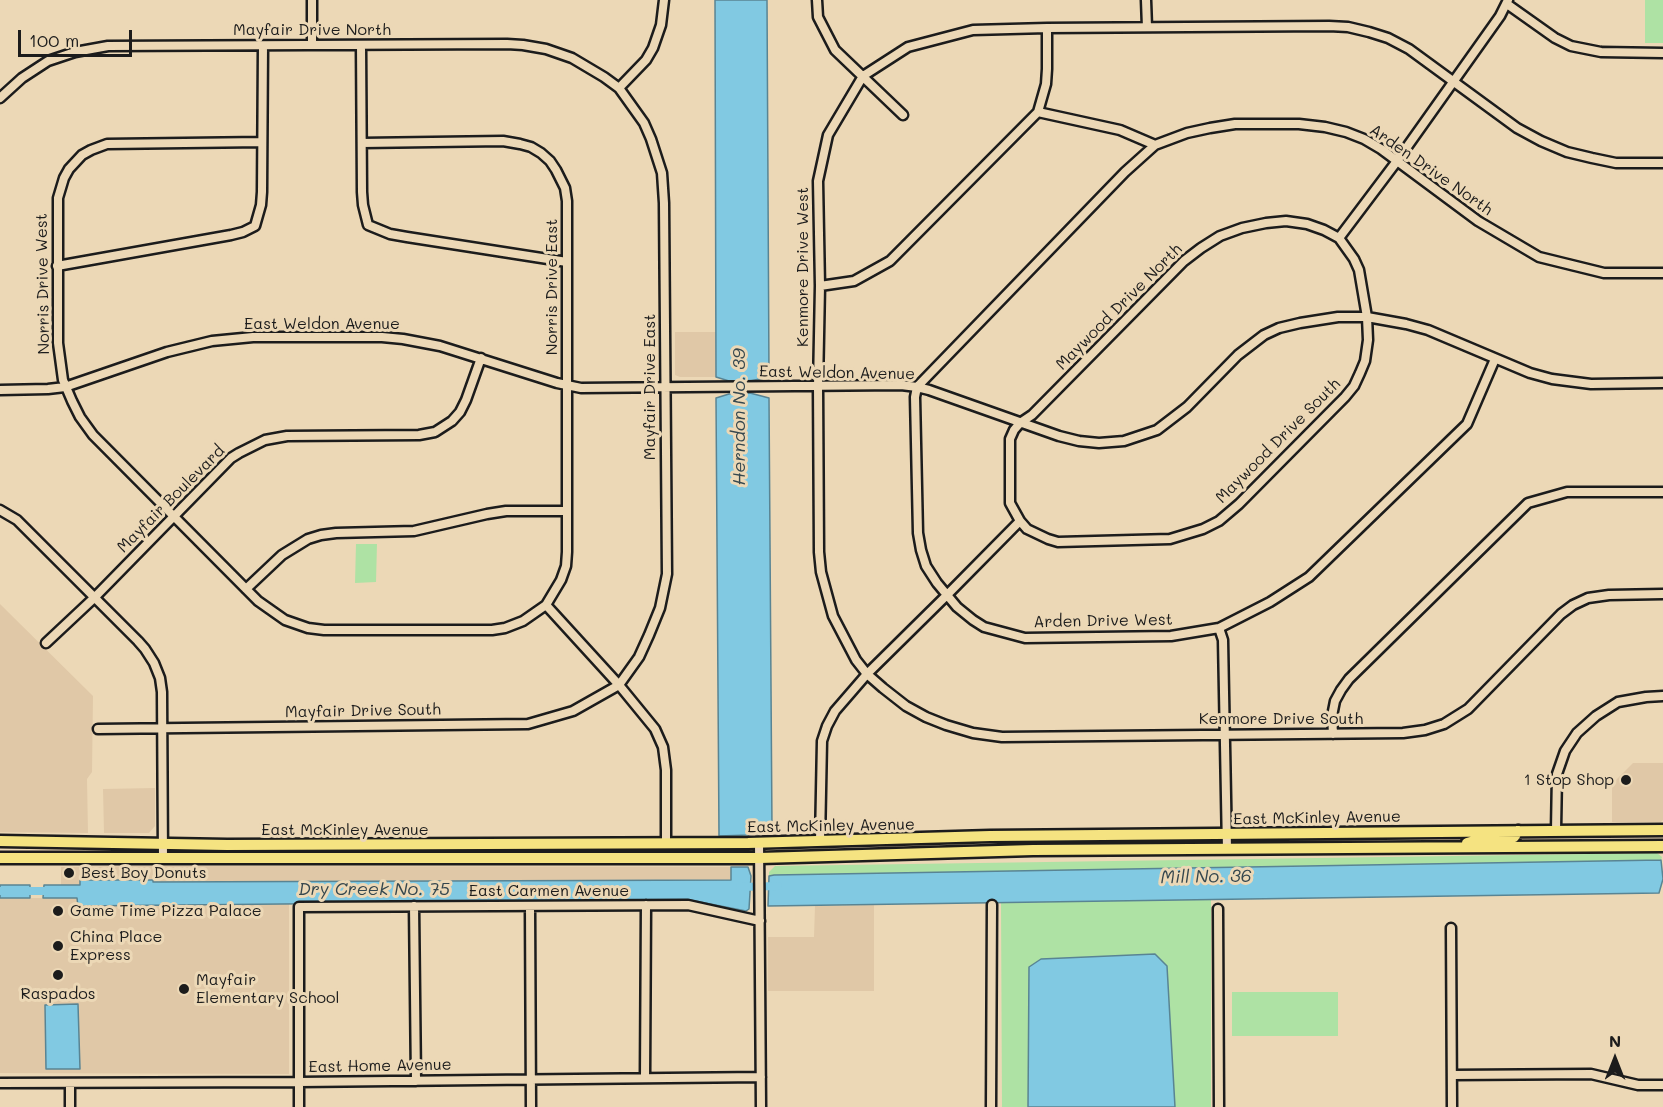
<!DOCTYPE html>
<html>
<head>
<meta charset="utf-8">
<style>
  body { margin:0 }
  #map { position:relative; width:1663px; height:1107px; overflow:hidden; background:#ecd8b6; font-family:Mali,sans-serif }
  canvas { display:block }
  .north { position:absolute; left:1585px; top:1029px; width:60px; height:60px; -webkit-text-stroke:4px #ecd8b6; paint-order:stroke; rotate:0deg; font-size:16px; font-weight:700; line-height:24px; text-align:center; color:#1c1c1c }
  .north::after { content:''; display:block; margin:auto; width:21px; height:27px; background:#1c1c1c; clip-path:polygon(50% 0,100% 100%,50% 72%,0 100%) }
  .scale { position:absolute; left:18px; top:30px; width:114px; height:27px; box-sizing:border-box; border:3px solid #1c1c1c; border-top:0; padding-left:8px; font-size:18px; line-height:21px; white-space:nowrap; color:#1c1c1c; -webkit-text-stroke:4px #ecd8b6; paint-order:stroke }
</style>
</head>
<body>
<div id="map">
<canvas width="1663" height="1107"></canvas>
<div class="north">N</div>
<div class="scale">100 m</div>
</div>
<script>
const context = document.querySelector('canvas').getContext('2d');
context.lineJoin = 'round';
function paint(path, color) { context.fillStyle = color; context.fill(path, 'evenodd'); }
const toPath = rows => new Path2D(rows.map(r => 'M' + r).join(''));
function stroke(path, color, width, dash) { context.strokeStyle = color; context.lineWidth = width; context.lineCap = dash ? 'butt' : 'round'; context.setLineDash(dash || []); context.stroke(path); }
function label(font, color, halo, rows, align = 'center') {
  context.font = font + ' Mali,sans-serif'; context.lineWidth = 6; context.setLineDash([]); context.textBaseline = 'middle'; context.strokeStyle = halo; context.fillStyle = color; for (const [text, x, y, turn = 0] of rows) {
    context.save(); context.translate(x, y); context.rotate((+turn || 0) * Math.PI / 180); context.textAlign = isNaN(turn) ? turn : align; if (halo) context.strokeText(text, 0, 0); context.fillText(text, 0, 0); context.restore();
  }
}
paint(toPath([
  [675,332,716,332,716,377,680,377,675,375],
  [0,604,93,696,92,772,87,779,88,833,0,832],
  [1633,763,1663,763,1663,820,1661,822,1612,822,1612,784],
  [155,788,155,826,149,833,104,833,103,789],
  [153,866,731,867,731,880,153,882,152,880,80,880,80,885,61,885,61,867],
  [0,898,77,898,78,906,289,904,289,1074,0,1073],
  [874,905,874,991,768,991,768,937,814,937,815,906]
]), '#e0c8a7');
paint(toPath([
  [1645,0,1663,0,1663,43,1645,43],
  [356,544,377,544,376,582,355,583],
  [1657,853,1662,857,1661,860,774,875,769,876,769,872,775,866],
  [1211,899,1211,1107,1002,1107,1001,903],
  [1232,992,1338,992,1338,1036,1232,1036]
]), '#aee2a4');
const water = toPath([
  [715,0,767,0,769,377,750,381,729,381,716,377,715,0],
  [750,393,769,398,772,831,749,835,719,836,716,398,729,394,750,393],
  [1661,860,1663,879,1659,893,768,906,769,876,774,875,1661,860],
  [731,867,748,867,751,876,749,909,746,911,690,900,78,906,77,898,43,898,44,885,80,885,80,880,153,880,153,882,731,880,731,867],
  [0,885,30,885,30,898,0,898,0,885],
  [1155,954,1167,966,1175,1107,1028,1107,1029,967,1041,959,1155,954],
  [78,1004,80,1069,46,1069,45,1005,78,1004]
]);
paint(water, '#81c9e2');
stroke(water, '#598493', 1.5);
stroke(toPath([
  [740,887,778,886],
  [0,891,55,891]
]), '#81c9e2', 8);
const minor = toPath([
  [312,0,312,45],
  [817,0,818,17,835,50,903,115],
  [1146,0,1147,27],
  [1507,4,1555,38,1571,46,1601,52,1663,53],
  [361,45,362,192,363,205,368,225,390,234,407,237,567,262],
  [619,88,646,60,653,48,661,25,664,0],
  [0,98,22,78,48,61,75,52,108,46,507,44,523,45,546,49,572,58,604,77,619,88,644,123,651,139,662,173,664,203,667,574,660,608,649,635,639,657,619,685,573,711,528,724,98,729],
  [1038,112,1120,130,1155,145,1187,133,1210,128,1235,124,1299,124,1325,127,1346,132,1364,139,1381,149,1478,221,1539,257,1604,273,1663,273],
  [262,142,107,144,91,150,82,155,69,169,64,178,58,198,58,343,63,380,72,401,80,417,93,435,258,601,285,620,308,628,324,630,492,630,505,628,523,621,546,605,561,580,566,566,567,552,567,201,565,188,556,170,550,161,541,153,531,147,520,144,503,141,362,143],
  [1155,145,1125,172,917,387,915,397,918,533,921,550,926,566,937,583,957,607,973,620,984,627,1025,638,1171,636,1219,628,1270,602,1309,577,1467,424,1495,359],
  [1663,163,1616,163,1592,158,1567,152,1541,141,1517,128,1409,49,1388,38,1369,32,1348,27,1329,26,1047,28,973,30,908,47,863,76,828,135,818,181,820,286,818,386,819,552,821,572,833,616,856,660,867,674,883,688,906,706,926,717,946,725,973,733,1002,737,1403,733,1425,730,1444,724,1468,709,1561,614,1573,605,1588,598,1609,595,1663,594],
  [1286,221,1307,224,1324,230,1339,238,1354,259,1359,270,1367,317,1368,340,1365,361,1360,373,1354,386,1345,397,1239,504,1219,521,1203,529,1170,539,1058,542,1048,539,1027,529,1020,521,1010,503,1010,439,1014,430,1020,423,1032,415,1184,261,1201,248,1220,236,1242,228,1266,223,1286,221],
  [1339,238,1397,161,1500,16,1508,0],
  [57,266,231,235,243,232,255,226,261,205,262,192,263,46],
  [820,286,854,281,890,261,1038,112,1046,84,1047,69,1047,28],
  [0,390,48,389,65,387,167,352,212,341,253,337,382,337,403,339,440,346,557,383,581,388,901,385,917,387,929,390,1059,436,1079,441,1099,443,1124,441,1157,430,1187,407,1238,355,1264,335,1279,328,1300,323,1338,317,1367,317,1406,324,1428,330,1530,373,1552,379,1591,384,1663,383],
  [0,510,17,520,138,641,145,649,154,663,160,678,162,692,163,858],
  [246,589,282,555,308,539,321,535,336,533,414,531,487,514,506,511,567,511],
  [546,605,619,685,655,729,663,747,666,770,666,843],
  [1219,628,1223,640,1227,849],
  [46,643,94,598,231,458,239,453,265,440,287,436,419,435,435,432,452,421,460,412,466,400,481,358],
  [1333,734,1332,716,1335,701,1341,690,1349,679,1528,503,1567,492,1663,492],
  [1556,830,1557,774,1565,751,1577,733,1596,716,1618,702,1646,697,1663,696],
  [820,841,822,741,827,726,835,711,867,674,946,596,1020,521],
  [759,843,761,1107],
  [414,906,416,1081],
  [530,906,531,1107],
  [1218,909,1219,1107],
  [1451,928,1452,1107],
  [1452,1075,1591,1074,1638,1085,1663,1085],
  [645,1078,646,905],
  [0,1083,299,1082,761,1077],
  [70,1083,70,1107],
  [299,1107,299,907,688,905,760,921],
  [991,1107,992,905]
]);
const major = toPath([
  [0,841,227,845,748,843,990,836,1663,830],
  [1467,843,1481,839,1508,838,1514,837,1518,831],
  [0,858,760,858,1033,850,1663,846]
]);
stroke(minor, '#1c1c1c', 13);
stroke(major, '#1c1c1c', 15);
stroke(minor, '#ecd8b6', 8);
stroke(major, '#f5e381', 10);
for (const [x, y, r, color] of [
  [1626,780,6,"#1c1c1c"],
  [69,873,6,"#1c1c1c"],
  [58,911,6,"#1c1c1c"],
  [58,946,6,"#1c1c1c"],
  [58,975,6,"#1c1c1c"],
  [184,989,6,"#1c1c1c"]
]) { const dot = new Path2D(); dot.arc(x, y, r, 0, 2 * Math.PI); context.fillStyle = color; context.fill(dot); stroke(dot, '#ecd8b6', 2); }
label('16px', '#1c1c1c', '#ecd8b6', [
  ["Mayfair Drive North",312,30],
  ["Arden Drive North",1431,170,35],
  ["Kenmore Drive West",803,267,-90],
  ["Norris Drive West",43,284,-91],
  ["Norris Drive East",552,287,-90],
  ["Maywood Drive North",1119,307,-45],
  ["East Weldon Avenue",322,324],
  ["East Weldon Avenue",837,373,1],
  ["Mayfair Drive East",650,387,-90],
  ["Maywood Drive South",1278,441,-45],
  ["Mayfair Boulevard",171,499,-45],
  ["Arden Drive West",1103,621,-1],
  ["Mayfair Drive South",363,711,-1],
  ["Kenmore Drive South",1281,719],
  ["East McKinley Avenue",1317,818,-1],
  ["East McKinley Avenue",831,826,-1],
  ["East McKinley Avenue",345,830],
  ["East Carmen Avenue",549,891],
  ["East Home Avenue",380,1066,-1]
]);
label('16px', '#1c1c1c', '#ecd8b6', [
  ["1 Stop Shop",1614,780,"right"],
  ["Best Boy Donuts",81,873],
  ["Game Time Pizza Palace",70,911],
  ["China Place",70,937],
  ["Express",70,955],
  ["Mayfair",196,980],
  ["Elementary School",196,998],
  ["Raspados",58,994,"center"]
], 'left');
label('italic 18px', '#35474e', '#ecd8b6', [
  ["Herndon No. 39",739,417,-90],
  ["Mill No. 36",1206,877,-1],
  ["Dry Creek No. 75",374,889]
]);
</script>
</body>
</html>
